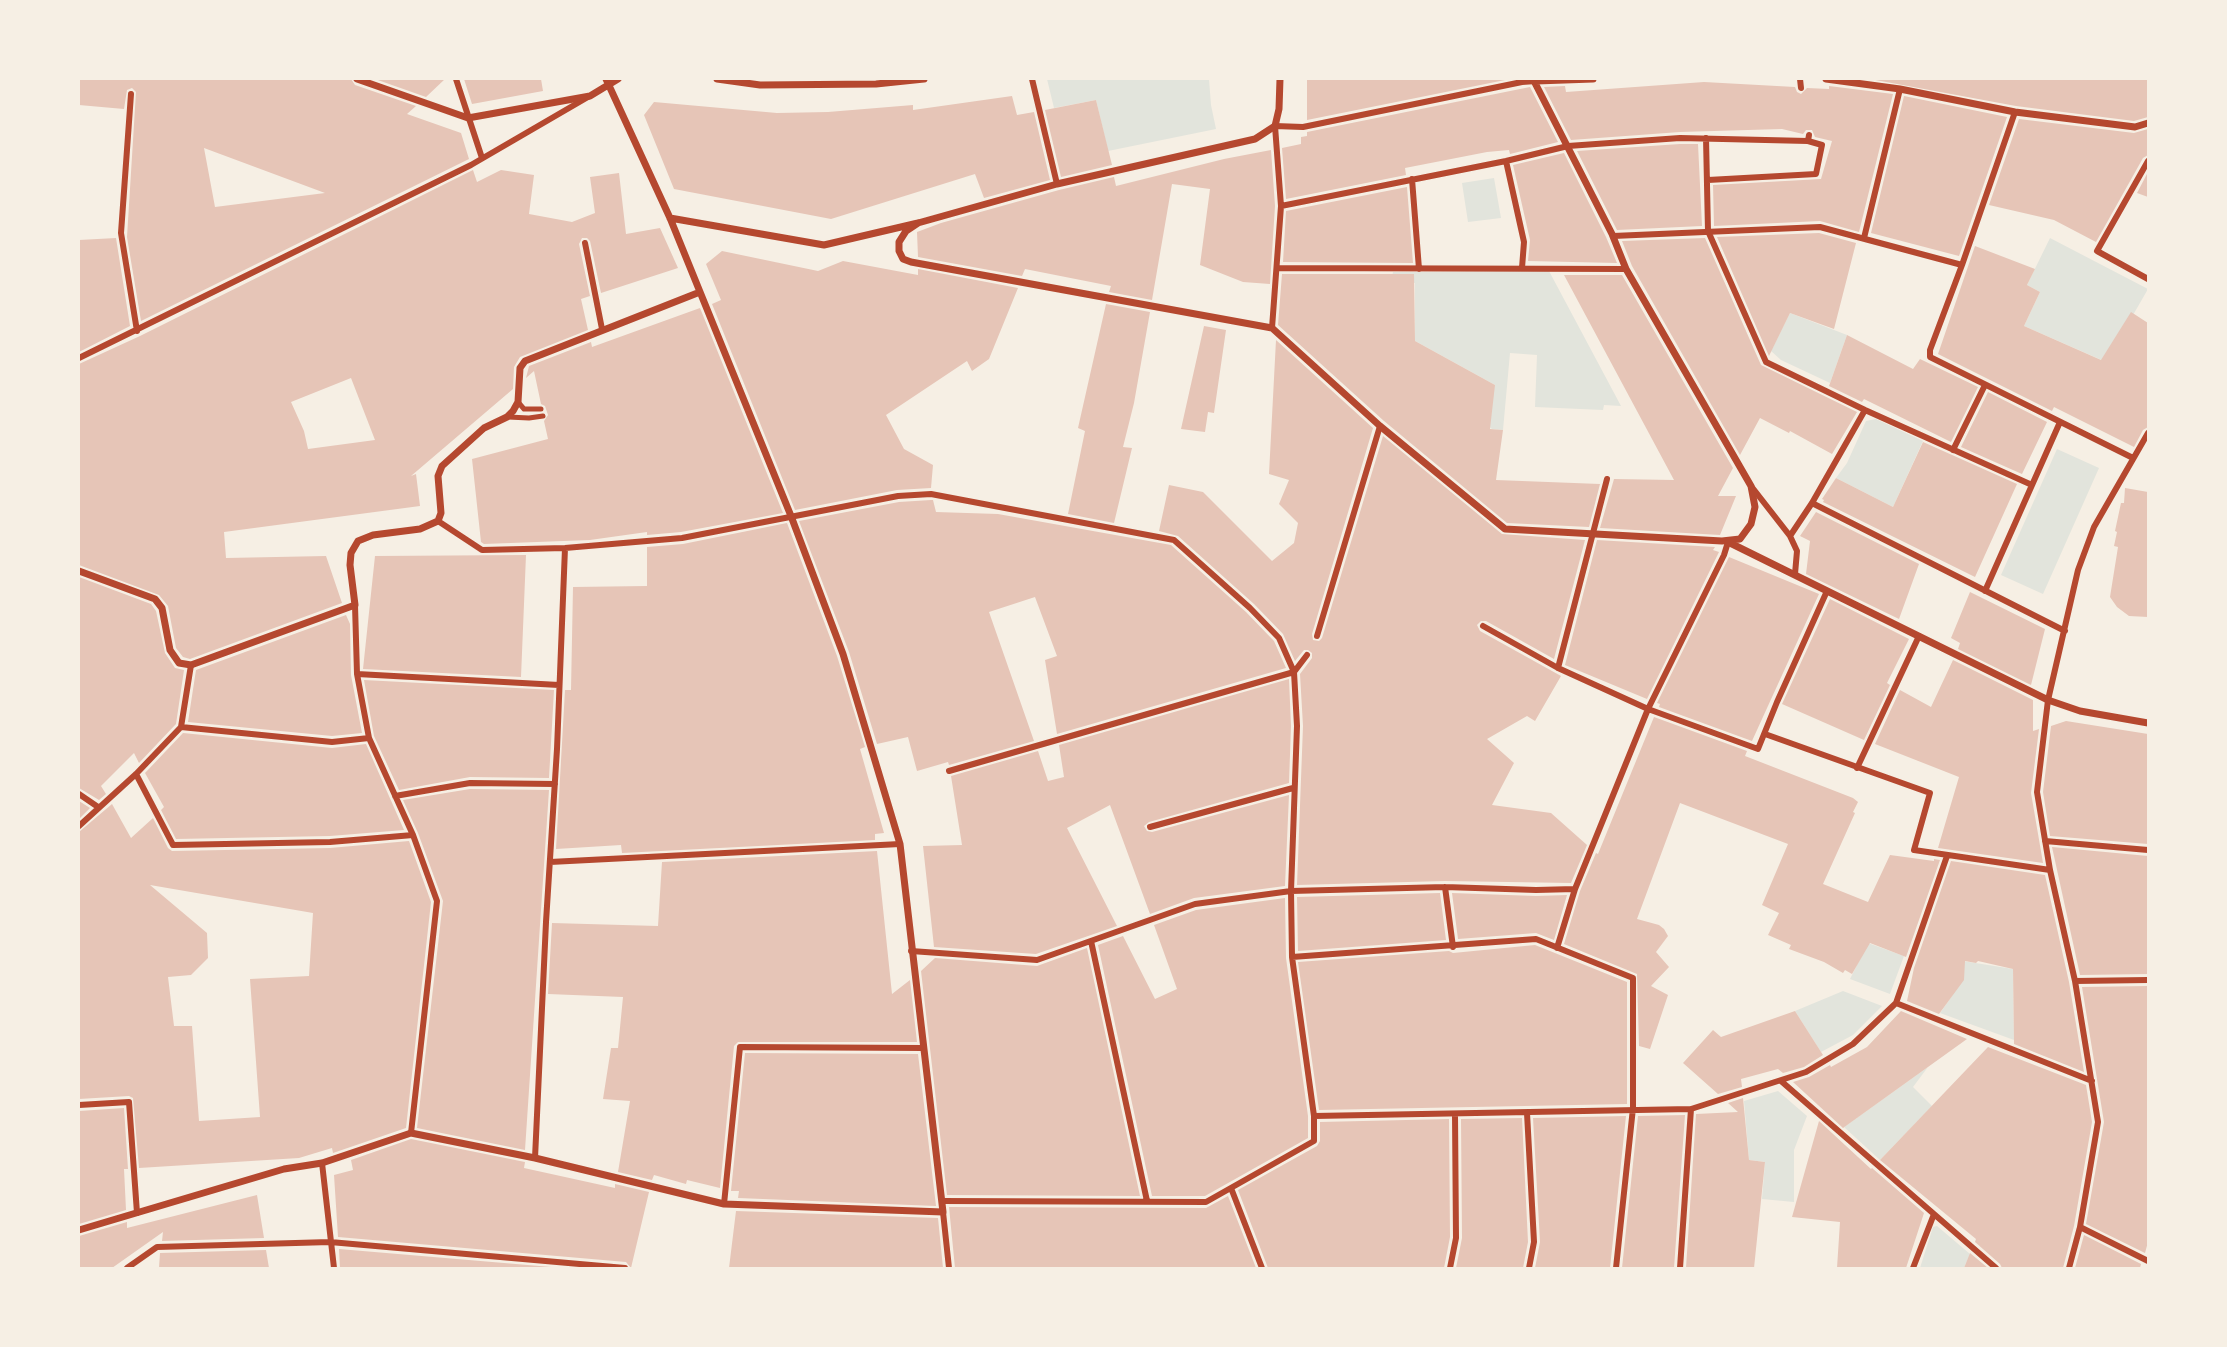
<!DOCTYPE html>
<html>
<head>
<meta charset="utf-8">
<style>
  body { margin:0 }
  #map { position:relative; width:2227px; height:1347px; overflow:hidden; background:#f6efe4; font-family:"Roboto Condensed",sans-serif }
  canvas { display:block }
  .frame { position:absolute; inset:0; border:80px solid #f6efe4; pointer-events:none }
</style>
</head>
<body>
<div id="map">
<canvas width="2227" height="1347"></canvas>
<div class="frame"></div>
</div>
<script>
const context = document.querySelector('canvas').getContext('2d');
context.lineJoin = 'round';
function paint(path, color) { context.fillStyle = color; context.fill(path, 'evenodd'); }
const toPath = rows => new Path2D(rows.map(r => 'M' + r).join(''));
function stroke(path, color, width, dash) { context.strokeStyle = color; context.lineWidth = width; context.lineCap = dash ? 'butt' : 'round'; context.setLineDash(dash || []); context.stroke(path); }
paint(toPath([
  [1047,79,1209,79,1211,105,1216,129,1108,151,1096,100,1054,108],
  [1494,178,1501,218,1468,222,1462,183],
  [2050,238,2148,289,2106,362,2024,326,2040,292,2027,285],
  [1549,271,1621,406,1604,405,1603,410,1535,407,1537,355,1510,353,1503,430,1492,429,1470,410,1495,385,1415,341,1415,283,1391,282,1393,272],
  [1790,313,1847,335,1830,383,1781,360,1771,351],
  [1876,419,1923,441,1893,507,1836,478,1847,463,1866,421],
  [2057,449,2099,468,2043,594,2001,575],
  [1868,943,1904,956,1890,994,1850,979],
  [1963,961,2013,969,2014,1040,1940,1013,1952,996],
  [1843,991,1882,1006,1853,1035,1821,1052,1795,1011],
  [1928,1067,1913,1087,1932,1106,1880,1160,1844,1127],
  [1778,1091,1807,1116,1794,1150,1794,1202,1762,1199,1765,1162,1749,1160,1744,1101],
  [1937,1226,1970,1254,1964,1268,1920,1268,1933,1227]
]), '#e2e4dc');
paint(toPath([
  [79,79,351,79,355,85,416,106,407,114,461,133,469,159,141,321,127,237,136,92,132,88,127,90,124,109,79,105],
  [204,148,325,193,215,207],
  [375,79,445,79,426,97],
  [464,79,541,79,543,91,472,104],
  [1307,79,1510,79,1307,120],
  [1870,79,2148,79,2148,117,2134,121,2016,106],
  [1704,82,1795,87,1797,92,1801,94,1807,88,1829,89,1829,86,1893,94,1859,232,1820,221,1714,226,1713,185,1821,179,1832,141,1815,137,1812,130,1806,130,1803,134,1782,129,1680,132,1571,140,1544,87,1565,86,1566,92],
  [1530,87,1558,142,1510,154,1509,150,1487,152,1405,168,1406,175,1286,199,1282,148,1301,144,1301,137,1307,136,1307,132],
  [1012,96,1017,115,1034,112,1050,180,984,198,975,174,831,219,674,189,644,115,654,102,777,113,828,112,913,105,913,110],
  [1904,96,2007,117,1959,256,1871,233],
  [1096,100,1112,165,1061,177,1045,110],
  [2019,119,2134,133,2148,129,2148,155,2143,158,2096,242,2054,220,1989,205],
  [1680,144,1698,144,1702,226,1617,230,1577,151],
  [1271,150,1275,206,1270,284,1243,282,1200,265,1210,189,1172,184,1152,300,1109,292,1111,286,1025,269,1022,276,918,257,917,232,941,223,1059,190,1114,177,1116,186,1224,159],
  [1564,153,1606,237,1617,263,1528,261,1530,240,1513,165],
  [473,170,477,182,501,170,534,175,529,214,572,222,595,213,590,177,619,173,626,234,660,228,678,268,601,293,590,241,587,238,582,238,579,244,590,296,581,299,588,330,520,357,514,367,513,389,411,476,416,474,420,506,224,532,226,558,326,556,342,603,190,659,183,657,176,648,168,606,159,595,79,565,79,364,140,336],
  [351,378,375,440,308,449,304,431,291,402],
  [2148,172,2148,197,2137,193],
  [1407,187,1413,263,1283,262,1286,211],
  [1819,233,1856,243,1834,329,1790,313,1769,356,1717,237],
  [116,238,130,326,79,352,79,240],
  [1705,238,1761,365,1857,412,1832,454,1790,431,1789,433,1760,418,1740,455,1632,266,1622,241],
  [1975,246,2035,269,2027,285,2040,292,2024,326,2101,360,2131,312,2148,323,2148,427,2143,430,2134,447,2054,407,2052,411,1938,354],
  [722,251,818,271,843,261,918,275,918,269,1018,288,989,359,972,371,967,361,886,415,904,449,933,465,931,488,897,490,795,510,712,304,721,300,706,264],
  [1282,274,1414,274,1415,341,1495,385,1490,429,1503,430,1496,480,1600,484,1589,527,1507,523,1384,421,1278,325],
  [1564,275,1622,275,1733,468,1718,496,1736,496,1720,535,1600,528,1614,479,1674,480],
  [1106,304,1150,312,1134,403,1123,447,1132,448,1114,523,1068,514,1085,431,1078,428],
  [700,308,783,513,681,532,647,535,647,532,590,540,484,544,481,542,472,459,548,439,544,421,548,415,545,406,541,404,534,371,526,378,529,366,591,342,592,347],
  [1204,326,1226,330,1214,413,1208,412,1205,432,1181,429],
  [1847,335,1913,369,1920,359,1978,387,1951,442,1864,399,1862,402,1829,386],
  [1276,340,1373,428,1312,634,1313,640,1319,641,1322,638,1383,436,1502,534,1585,540,1554,659,1486,621,1481,621,1477,625,1480,631,1561,676,1535,721,1527,716,1487,739,1514,763,1492,805,1551,813,1587,845,1571,883,1445,881,1297,885,1303,726,1300,674,1312,658,1312,653,1308,650,1304,650,1295,661,1283,634,1254,604,1178,536,1159,531,1169,485,1203,492,1272,561,1294,543,1298,523,1279,504,1289,480,1269,474],
  [1988,392,2047,422,2022,474,1961,447],
  [1923,442,2017,484,1975,577,1823,502,1824,500,1822,499,1836,478,1893,507],
  [2125,488,2148,492,2148,617,2129,616,2117,607,2110,597,2118,547,2114,546,2117,532,2115,531,2121,503,2124,503],
  [931,500,933,500,936,512,998,514,1171,545,1246,612,1274,641,1286,668,1057,734,1045,660,1057,656,1035,597,989,612,1034,741,949,765,948,762,917,771,908,737,877,744,849,652,799,521,899,502],
  [1816,512,1919,564,1899,619,1806,574,1810,541,1800,536],
  [787,523,837,656,865,747,860,749,884,833,875,834,875,840,622,853,621,845,556,849,565,690,571,690,573,587,647,586,647,547,683,544],
  [1597,540,1715,547,1713,550,1719,552,1647,699,1565,665],
  [526,555,521,677,363,669,375,556],
  [1729,557,1819,594,1752,741,1659,707,1660,704,1657,703],
  [79,577,151,604,156,611,165,653,175,668,184,670,176,724,139,763,134,753,101,786,106,794,99,800,79,788],
  [1970,592,2045,629,2031,685,1958,649,1960,643,1951,638],
  [1830,599,1909,639,1887,683,1890,685,1864,740,1782,704],
  [346,615,350,624,351,675,362,733,332,736,188,722,196,670],
  [1953,660,2033,700,2033,731,2039,729,2031,793,2043,863,1938,848,1959,777,1875,744,1900,690,1931,707],
  [1289,679,1291,726,1289,783,1149,822,1144,826,1147,831,1152,832,1289,795,1285,886,1194,898,1150,914,1110,805,1067,828,1117,926,1036,954,934,947,923,846,962,845,951,776,1038,751,1048,781,1064,777,1059,745],
  [364,680,554,690,549,778,470,777,399,790,374,736],
  [1654,717,1747,751,1745,756,1853,798,1858,802,1853,812,1855,813,1823,884,1868,902,1890,855,1934,861,1934,859,1940,860,1906,957,1870,943,1852,974,1845,970,1843,973,1824,962,1789,949,1791,945,1768,935,1779,913,1762,905,1788,844,1680,803,1637,919,1659,925,1664,929,1668,936,1656,952,1669,967,1651,986,1668,995,1650,1049,1639,1046,1637,974,1564,944,1580,891,1596,853,1598,854],
  [2066,721,2148,734,2148,844,2050,836,2043,792,2051,726],
  [183,733,332,748,366,744,404,830,330,836,176,839,161,810,164,807,145,773],
  [470,789,549,790,525,1150,417,1128,443,901,418,833,403,800],
  [79,801,90,808,79,819],
  [112,804,131,838,153,818,168,848,172,851,330,848,409,841,431,902,406,1128,333,1153,332,1148,299,1158,139,1168,133,1098,129,1096,79,1099,79,832],
  [150,885,313,913,309,976,250,979,260,1117,199,1121,192,1026,174,1026,168,977,191,975,208,958,207,933],
  [2052,847,2148,856,2148,974,2080,975],
  [877,851,892,994,910,980,917,1042,738,1042,734,1046,720,1188,687,1180,686,1184,654,1175,652,1180,618,1172,630,1101,603,1099,611,1048,618,1048,623,997,548,994,552,923,658,926,662,862],
  [1951,861,2045,875,2069,982,2084,1072,2014,1044,2013,969,1978,961,1976,963,1965,961,1964,980,1939,1014,1907,1001,1914,968],
  [1440,893,1446,940,1298,951,1297,897],
  [1452,893,1536,896,1567,895,1554,940,1536,933,1458,939],
  [1285,898,1286,958,1308,1116,1308,1138,1205,1196,1152,1196,1098,945,1123,936,1155,999,1177,989,1154,925,1196,910],
  [1535,945,1627,982,1627,1104,1319,1110,1298,962,1449,951,1453,953],
  [1087,948,1140,1196,947,1195,921,971,935,958,1037,966],
  [2148,986,2148,1242,2145,1253,2086,1224,2104,1122,2082,987],
  [1795,1011,1823,1055,1804,1067,1783,1073,1778,1069,1741,1079,1742,1087,1718,1094,1683,1063,1713,1030,1721,1037],
  [1901,1011,1967,1039,1843,1128,1793,1082,1809,1077,1830,1065,1831,1067,1867,1047],
  [1988,1047,2086,1085,2092,1122,2074,1226,2063,1268,2002,1268,2000,1264,1975,1242,1976,1239,1880,1160],
  [745,1053,918,1054,936,1206,738,1198,739,1191,731,1191],
  [1743,1098,1749,1160,1765,1162,1754,1268,1686,1268,1696,1114,1738,1112,1728,1103],
  [124,1108,128,1169,124,1169,126,1210,79,1224,79,1111],
  [1685,1115,1674,1268,1622,1268,1638,1116],
  [1626,1116,1610,1268,1535,1268,1540,1242,1533,1118],
  [1522,1118,1528,1242,1523,1268,1456,1268,1462,1238,1461,1119],
  [1449,1119,1450,1237,1444,1268,1268,1268,1238,1190,1317,1146,1320,1141,1320,1122],
  [1819,1121,1871,1169,1872,1168,1924,1213,1906,1268,1837,1268,1840,1222,1792,1217],
  [411,1139,525,1162,524,1168,615,1188,615,1184,649,1192,631,1268,626,1262,338,1237,334,1175,353,1170,351,1160],
  [257,1195,264,1238,162,1241,163,1232,112,1268,79,1268,79,1236,127,1222,127,1228],
  [1228,1196,1256,1268,955,1268,949,1207,1206,1208],
  [736,1211,938,1218,943,1268,729,1268],
  [2084,1235,2141,1264,2140,1268,2075,1268],
  [339,1249,563,1268,340,1268],
  [266,1250,269,1268,159,1268,160,1253],
  [1970,1253,1988,1268,1964,1268]
]), '#e6c5b7');
stroke(toPath([
  [518,402,524,409,541,409],
  [508,417,529,418,543,416]
]), '#b5482f', 5);
stroke(toPath([
  [456,79,482,158],
  [1032,79,1057,184],
  [1800,79,1801,88],
  [131,94,121,233,137,331],
  [1706,138,1708,231,1766,362,1865,410,2032,485],
  [1506,161,1524,242,1522,268],
  [2148,161,2097,251,2148,279],
  [1412,179,1419,269],
  [1708,180,1816,174,1822,145,1808,141],
  [1281,206,1506,161,1568,146,1680,138,1808,141,1809,135],
  [1613,236,1820,227,1962,265,1930,350,1930,357,2133,458],
  [1864,238,1900,89],
  [585,243,602,329],
  [1962,265,2015,112],
  [1277,268,1626,269],
  [1272,328,1281,206,1275,126,1303,127,1522,82,1536,81],
  [79,358,471,165,588,97],
  [1953,450,1985,385],
  [1751,486,1790,536,1797,551,1795,574],
  [1812,503,2065,631],
  [438,521,482,550,565,548,682,538,898,496,931,494,1174,540,1250,608,1279,638,1294,672,949,771],
  [1790,536,1812,503,1865,410],
  [1985,591,2060,422],
  [355,605,357,674,369,738,413,835,437,901,411,1133],
  [1483,626,1558,668,1648,709,1758,749,1777,702,1827,591],
  [1317,636,1380,426],
  [1558,668,1607,479],
  [357,674,559,685],
  [181,727,332,742,369,738],
  [1765,734,1930,793,1914,850,2050,870],
  [1857,768,1919,636],
  [136,774,173,845,330,842,413,835],
  [79,794,98,807],
  [395,796,470,783,555,784],
  [79,826,136,774,181,727,191,665],
  [1150,827,1293,788],
  [2045,841,2148,850],
  [550,862,900,844],
  [1445,887,1453,947],
  [1091,941,1147,1201],
  [1557,948,1575,889,1648,709,1724,555,1728,542],
  [911,951,1037,960,1195,904,1291,891,1445,887,1536,890,1575,889],
  [1292,957,1536,939,1633,978,1633,1108,1616,1268],
  [2075,981,2148,980],
  [1896,1003,2092,1081],
  [1781,1081,1996,1268],
  [79,1105,129,1102,137,1213],
  [1527,1113,1534,1242,1529,1268],
  [1314,1116,1691,1109,1806,1072,1853,1044,1896,1003,1947,856],
  [535,1158,546,922,557,749,565,548],
  [322,1163,334,1268],
  [1231,1188,1262,1268],
  [942,1201,1206,1202,1314,1141,1314,1116,1292,957,1291,891,1297,726,1294,672,1307,655],
  [724,1204,740,1047,923,1048],
  [943,1212,949,1268],
  [2080,1227,2148,1261],
  [127,1268,157,1247,330,1242,625,1268],
  [1450,1268,1456,1238,1455,1115],
  [1680,1268,1691,1109],
  [1913,1268,1934,1214],
  [2069,1268,2080,1227,2098,1122,2075,981,2050,870,2037,792,2048,700,2078,570,2094,527,2148,433]
]), '#b5482f', 6);
stroke(toPath([
  [357,79,468,118,590,96,618,79],
  [717,79,760,85,876,84,924,79],
  [1826,79,1900,89,2015,112,2135,127,2148,123],
  [1536,81,1593,79],
  [670,218,824,245,918,223,1057,184,1255,139,1275,126,1279,109,1280,79],
  [918,223,906,231,899,242,899,251,903,259,911,262,1272,328,1380,426,1505,529,1722,541,1740,539,1751,524,1755,507,1751,486,1626,269,1612,234,1533,79],
  [1728,542,2048,700,2080,711,2148,723],
  [79,571,155,599,162,608,170,650,179,663,191,665,355,605,350,565,351,553,358,541,373,535,420,529,438,521,441,513,438,476,442,466,484,428,507,417,513,411,518,402,520,368,525,361,700,292],
  [79,1230,284,1169,322,1163,411,1133,535,1158,724,1204,943,1212,900,844,843,654,791,516,670,218,606,79]
]), '#b5482f', 7);
</script>
</body>
</html>
